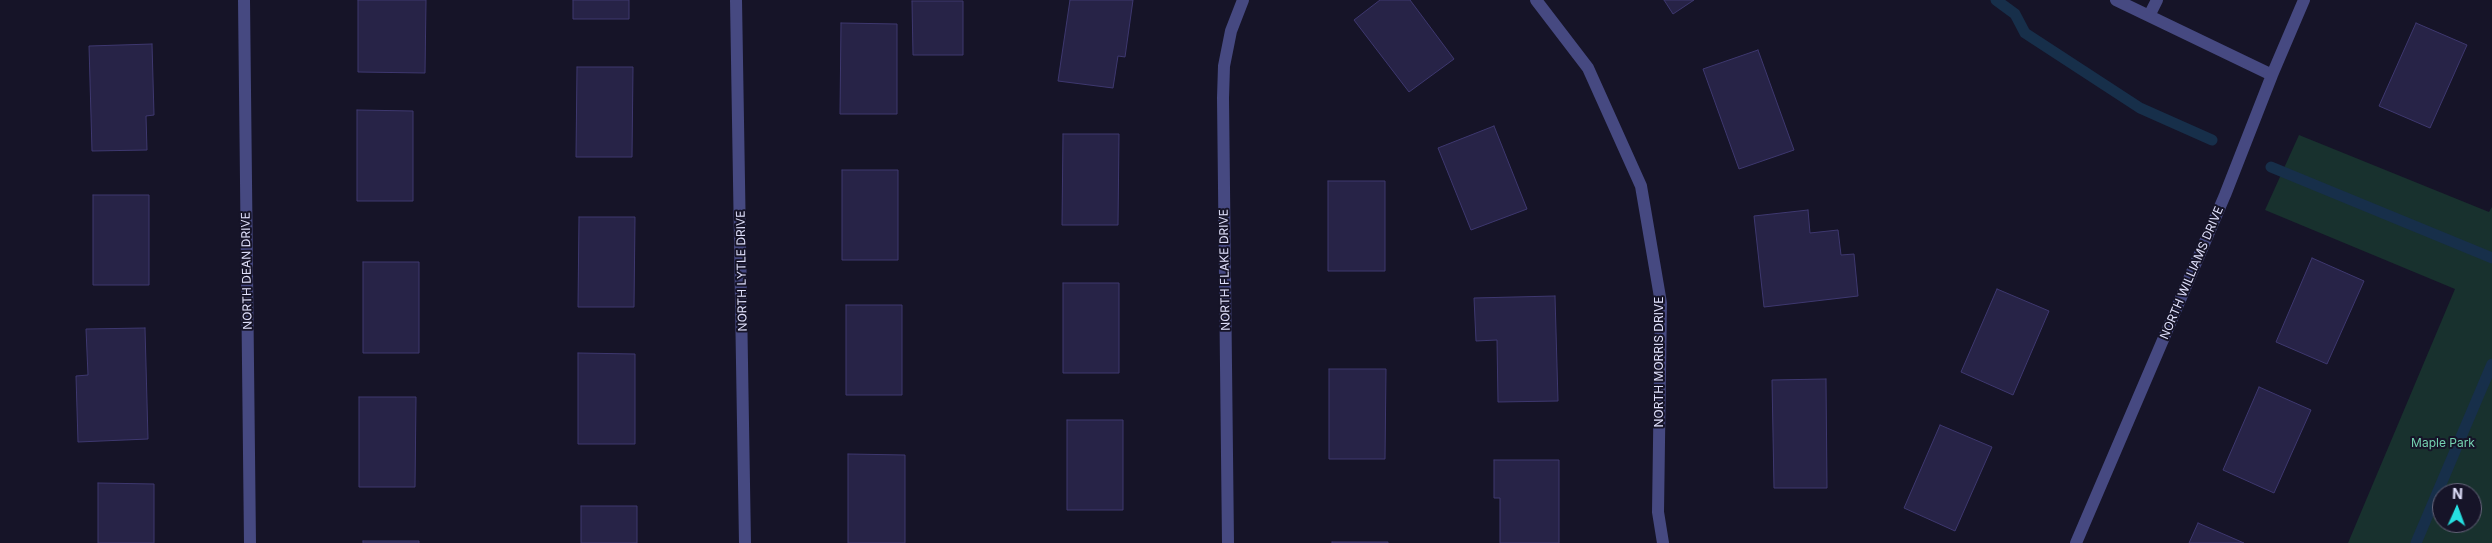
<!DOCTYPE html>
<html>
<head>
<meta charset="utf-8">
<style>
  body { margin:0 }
  #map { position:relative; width:2492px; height:543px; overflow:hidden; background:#161428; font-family:Inter,sans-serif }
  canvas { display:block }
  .north { position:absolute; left:2432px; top:483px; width:50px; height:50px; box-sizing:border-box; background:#161428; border:1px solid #67667c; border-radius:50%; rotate:2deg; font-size:14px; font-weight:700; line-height:20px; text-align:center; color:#e0e0fb }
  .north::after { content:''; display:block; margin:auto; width:18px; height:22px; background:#26e0e1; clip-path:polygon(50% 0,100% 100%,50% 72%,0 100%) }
</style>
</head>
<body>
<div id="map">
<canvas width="2492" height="543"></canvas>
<div class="north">N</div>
</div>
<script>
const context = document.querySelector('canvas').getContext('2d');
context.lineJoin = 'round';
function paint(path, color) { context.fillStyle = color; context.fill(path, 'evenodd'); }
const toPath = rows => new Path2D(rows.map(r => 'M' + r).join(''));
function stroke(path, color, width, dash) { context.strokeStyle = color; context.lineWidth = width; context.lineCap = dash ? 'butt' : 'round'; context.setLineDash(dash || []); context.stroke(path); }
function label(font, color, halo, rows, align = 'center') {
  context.font = font + ' Inter,sans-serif'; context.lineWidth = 4; context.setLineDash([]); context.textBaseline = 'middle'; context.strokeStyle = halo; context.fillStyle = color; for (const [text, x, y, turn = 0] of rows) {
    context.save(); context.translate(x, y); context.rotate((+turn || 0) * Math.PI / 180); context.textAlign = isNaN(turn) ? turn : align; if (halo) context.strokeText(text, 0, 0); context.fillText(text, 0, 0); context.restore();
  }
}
paint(toPath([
  [2299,135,2489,212,2492,207,2492,543,2348,543,2455,289,2265,210],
  [2442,493,2472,493,2472,523,2442,523]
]), '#18312e');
stroke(toPath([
  [1996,0,2015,14,2025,33,2140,108,2212,140],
  [2271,167,2492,258],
  [2416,543,2492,364]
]), '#172f4a', 11);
const building = toPath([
  [358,0,426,0,425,73,358,72,358,0],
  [573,0,629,0,629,19,573,19,573,0],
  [1070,0,1133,0,1125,57,1118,56,1113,88,1058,81,1070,0],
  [1380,0,1410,0,1454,59,1409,92,1354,20,1380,0],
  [1664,0,1694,0,1673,14,1664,0],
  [912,1,963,1,963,55,913,55,912,1],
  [841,23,897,24,897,114,840,114,841,23],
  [2416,23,2467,45,2430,128,2379,106,2416,23],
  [152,44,154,115,146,116,147,150,92,151,89,46,152,44],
  [1758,50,1794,150,1739,169,1703,69,1758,50],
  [577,67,633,67,632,157,576,157,577,67],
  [357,110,413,111,413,201,357,201,357,110],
  [1494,126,1527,209,1471,230,1438,148,1494,126],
  [1063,134,1119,134,1118,225,1062,225,1063,134],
  [842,170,898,170,898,260,842,260,842,170],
  [1328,181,1385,181,1385,271,1328,271,1328,181],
  [93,195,149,195,149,285,93,285,93,195],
  [1808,210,1810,233,1838,230,1841,255,1854,254,1858,296,1764,307,1754,216,1808,210],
  [579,217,635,217,634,307,578,307,579,217],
  [2312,258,2364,281,2327,364,2276,342,2312,258],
  [363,262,419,262,419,353,363,353,363,262],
  [1063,283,1119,283,1119,373,1063,373,1063,283],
  [1997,289,2049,311,2013,395,1961,372,1997,289],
  [1555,296,1558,401,1498,402,1497,340,1476,341,1474,298,1555,296],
  [846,305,902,305,902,395,846,395,846,305],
  [145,328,148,439,78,442,76,376,88,375,86,329,145,328],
  [578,353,635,354,635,444,578,444,578,353],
  [1329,369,1386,369,1385,459,1329,459,1329,369],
  [1826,379,1827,488,1774,488,1772,380,1826,379],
  [2259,387,2311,410,2274,493,2223,470,2259,387],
  [359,397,416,397,415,487,359,487,359,397],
  [1067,420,1123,420,1123,510,1067,510,1067,420],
  [1940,425,1992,447,1955,531,1904,508,1940,425],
  [848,454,905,455,905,543,848,543,848,454],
  [1494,460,1559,460,1559,543,1500,543,1500,498,1494,498,1494,460],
  [98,483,154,484,154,543,98,543,98,483],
  [581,506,637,506,637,543,581,543,581,506],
  [2198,523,2244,543,2189,543,2198,523],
  [363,541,419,541,419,543,363,543,363,541],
  [1332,542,1388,542,1388,543,1332,543,1332,542]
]);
paint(building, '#272347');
stroke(building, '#3e386f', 1);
stroke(toPath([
  [244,0,250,543],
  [736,0,745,543],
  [1536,0,1588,68,1641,186,1661,303,1658,512,1663,543],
  [2116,0,2272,75],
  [2149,16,2157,0],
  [1228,543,1223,98,1224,66,1231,31,1243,0],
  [2076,543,2225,195,2272,75,2304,0]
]), '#464981', 12);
label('12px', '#e0e0fb', '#161428', [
  ["NORTH FLAKE DRIVE",1225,270,-91],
  ["NORTH DEAN DRIVE",247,271,-91],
  ["NORTH LYTLE DRIVE",742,271,-91],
  ["NORTH WILLIAMS DRIVE",2192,273,-67],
  ["NORTH MORRIS DRIVE",1659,362,-90]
]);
label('12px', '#75d2b1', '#161428', [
  ["Maple Park",2443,443]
]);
</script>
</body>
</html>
